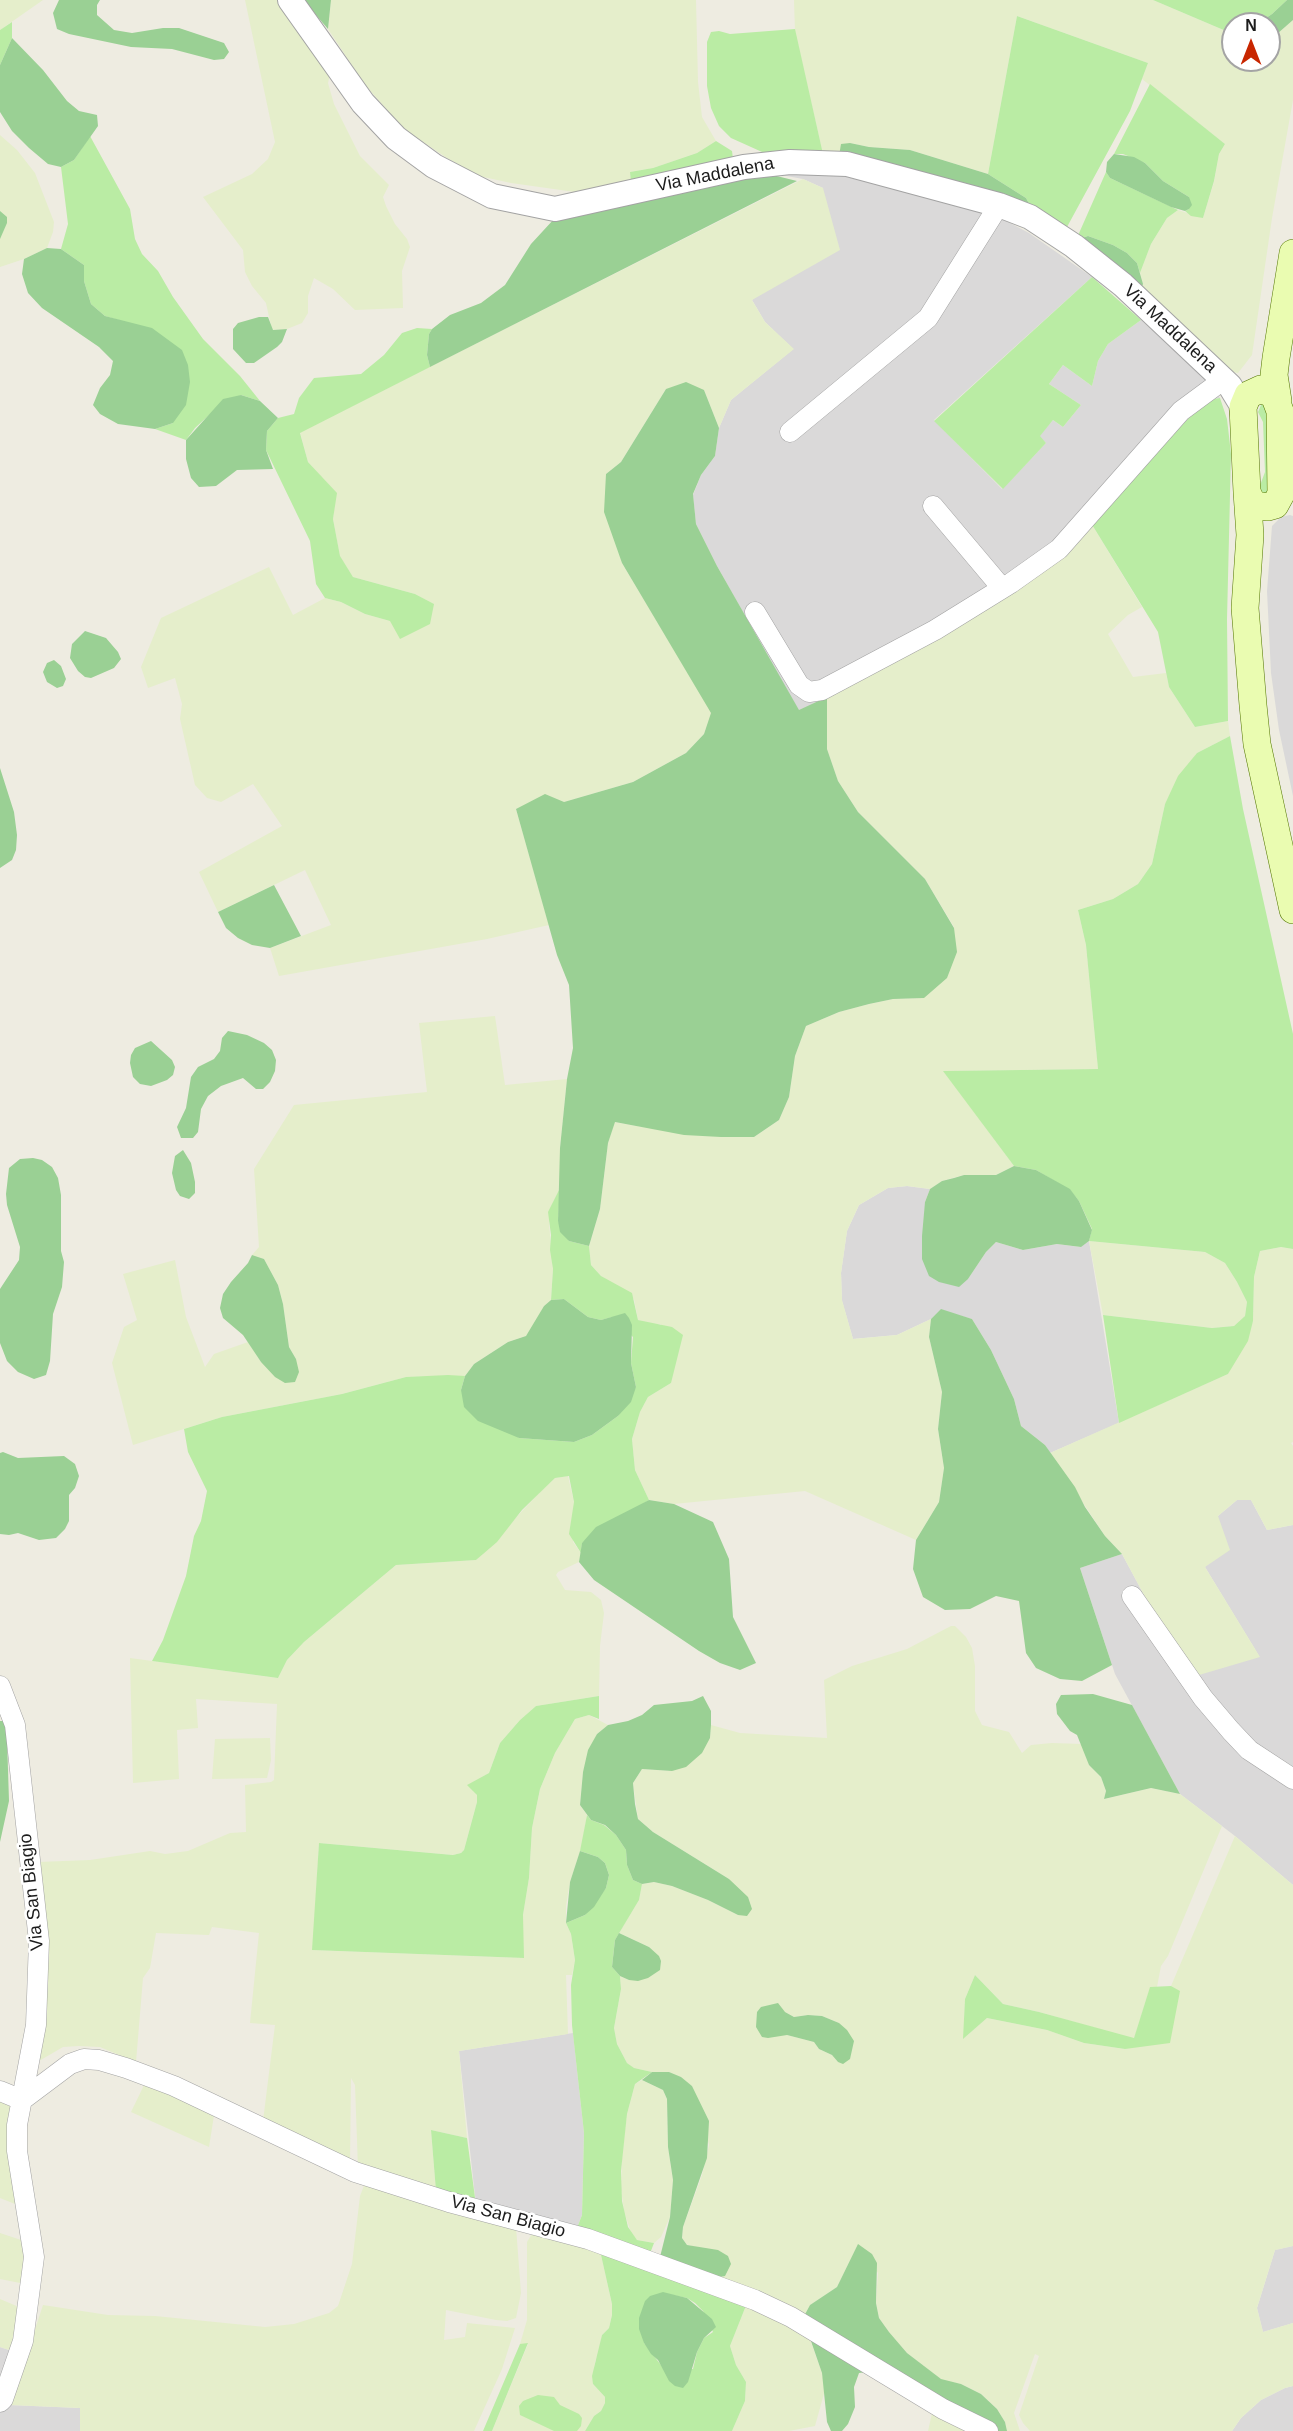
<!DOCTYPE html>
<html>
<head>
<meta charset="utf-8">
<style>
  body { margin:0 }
  #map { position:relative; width:1293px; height:2431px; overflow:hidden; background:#eeece1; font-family:Helvetica,sans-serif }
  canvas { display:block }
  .north { position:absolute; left:1221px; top:12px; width:60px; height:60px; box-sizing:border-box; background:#fff; border:2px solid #a4a4a4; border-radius:50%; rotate:0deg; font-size:16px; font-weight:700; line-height:24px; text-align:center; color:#1c1c1c }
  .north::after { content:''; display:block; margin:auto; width:21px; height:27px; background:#c82600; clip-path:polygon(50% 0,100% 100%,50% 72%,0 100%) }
</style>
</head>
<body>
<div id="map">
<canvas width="1293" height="2431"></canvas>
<div class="north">N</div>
</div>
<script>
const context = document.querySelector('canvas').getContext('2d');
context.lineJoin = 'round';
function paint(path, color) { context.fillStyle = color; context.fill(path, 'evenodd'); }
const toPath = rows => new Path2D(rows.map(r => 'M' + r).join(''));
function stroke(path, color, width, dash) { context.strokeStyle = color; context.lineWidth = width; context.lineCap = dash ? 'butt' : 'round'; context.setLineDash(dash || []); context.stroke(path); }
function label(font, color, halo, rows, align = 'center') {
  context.font = font + ' Helvetica,sans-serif'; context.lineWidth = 5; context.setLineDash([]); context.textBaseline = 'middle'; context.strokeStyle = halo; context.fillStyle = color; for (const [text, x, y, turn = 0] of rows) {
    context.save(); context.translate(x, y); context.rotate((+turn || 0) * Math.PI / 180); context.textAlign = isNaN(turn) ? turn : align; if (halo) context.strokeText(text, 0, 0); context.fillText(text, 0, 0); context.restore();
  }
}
paint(toPath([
  [748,169,833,174,978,206,1029,233,1092,277,934,420,1002,489,1046,443,1039,436,1053,420,1063,427,1081,405,1049,384,1063,365,1092,386,1098,361,1108,344,1141,320,1210,382,1220,398,1206,400,1072,544,827,697,799,711,717,566,696,524,693,495,701,475,715,456,719,428,731,400,793,349,765,322,752,300,823,188,803,179],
  [1290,515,1293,516,1293,796,1279,730,1271,673,1267,591,1272,526,1281,517],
  [907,1186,930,1189,925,1202,968,1279,986,1252,996,1242,1023,1250,1057,1244,1080,1247,1089,1241,1119,1423,1050,1453,1045,1445,1021,1426,1014,1399,991,1350,972,1319,941,1310,931,1319,897,1335,853,1339,842,1301,841,1273,847,1231,859,1205,888,1188],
  [1237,1500,1251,1500,1267,1530,1293,1525,1293,1885,1235,1836,1180,1794,1115,1674,1080,1568,1122,1554,1172,1647,1259,1656,1205,1567,1218,1516],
  [573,2033,584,2133,582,2215,577,2228,476,2205,459,2051],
  [1293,2246,1293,2323,1263,2332,1257,2308,1275,2250],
  [0,2347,18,2353,0,2395],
  [1293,2386,1293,2431,1232,2431,1241,2418,1261,2400,1285,2388],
  [0,2399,10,2405,80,2408,80,2431,0,2431]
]), '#dad9d9');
paint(toPath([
  [0,0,43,0,0,30],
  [245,0,282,0,331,70,328,83,334,104,360,156,389,185,383,197,386,206,395,224,407,239,410,247,402,271,403,308,355,310,333,289,314,278,308,296,308,313,302,323,287,329,272,330,266,303,252,286,245,272,243,250,203,197,252,174,268,159,275,142],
  [331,0,696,0,698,82,702,117,716,141,697,153,653,168,630,172,631,183,615,187,575,192,511,183,479,176,447,158,405,130,365,85,328,29],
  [794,0,1153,0,1233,34,1233,60,1269,60,1270,44,1277,34,1293,20,1293,100,1272,218,1252,355,1238,373,1232,372,1140,292,1143,284,1140,273,1151,244,1167,218,1178,210,1203,218,1214,182,1219,154,1225,144,1142,79,1148,63,1017,16,988,174,910,150,869,147,850,143,839,156,823,154,795,32],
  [0,135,17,150,35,173,54,222,53,232,47,248,24,259,0,267],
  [803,179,823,188,840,250,752,300,765,322,794,349,731,400,719,428,704,390,666,389,621,462,606,474,622,563,712,713,704,734,686,753,633,782,564,802,516,809,549,925,487,939,279,976,270,948,331,925,305,870,218,912,199,872,282,826,253,784,221,802,207,798,195,785,180,719,182,704,175,678,148,688,141,667,161,618,269,567,293,615,325,598,341,602,365,614,390,621,433,604,415,594,353,577,340,557,333,519,336,493,308,462,300,432],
  [1091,523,1142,607,1128,615,1108,634,1133,677,1166,673,1169,687,1195,727,1228,721,1230,736,1197,753,1165,804,1152,864,1138,884,1113,899,1078,910,1086,945,1098,1069,944,1071,1014,1166,996,1175,964,1175,942,1181,930,1189,907,1186,888,1188,859,1205,847,1231,841,1273,842,1300,853,1339,897,1335,931,1319,929,1337,942,1392,938,1429,944,1468,939,1502,916,1540,805,1491,674,1504,649,1500,635,1470,632,1439,640,1412,648,1397,671,1383,661,1324,651,1324,638,1320,634,1299,601,1276,591,1265,589,1246,600,1209,608,1143,614,1122,643,1127,754,1137,779,1120,789,1097,795,1056,806,1026,839,1012,869,1004,893,999,924,998,954,927,925,879,858,812,838,781,827,749,827,697],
  [495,1016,505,1085,567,1079,560,1148,560,1188,553,1202,549,1223,553,1269,551,1300,544,1306,531,1331,526,1336,508,1342,474,1364,465,1376,406,1377,342,1394,222,1417,133,1445,112,1363,124,1327,137,1320,123,1274,175,1260,186,1317,205,1367,214,1354,248,1342,261,1362,296,1359,289,1347,283,1304,278,1285,264,1259,252,1255,259,1247,254,1169,294,1105,427,1092,419,1023],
  [1089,1241,1205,1252,1225,1263,1237,1282,1247,1302,1245,1316,1234,1326,1212,1328,1103,1315],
  [1281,1247,1293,1249,1293,1442,1291,1443,1293,1446,1293,1525,1267,1530,1251,1500,1237,1500,1218,1516,1230,1550,1205,1567,1260,1657,1199,1675,1172,1647,1122,1554,1105,1536,1050,1453,1228,1374,1253,1321,1254,1277,1260,1251],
  [568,1476,574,1502,573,1542,581,1553,579,1562,558,1572,556,1575,565,1590,591,1592,601,1600,604,1613,600,1646,599,1696,536,1706,520,1720,500,1743,489,1773,468,1785,477,1795,477,1802,464,1850,461,1853,453,1855,319,1843,313,1950,523,1958,523,1915,529,1878,532,1828,540,1789,555,1753,575,1719,589,1715,608,1725,597,1734,583,1772,580,1805,587,1815,582,1845,570,1882,566,1906,566,1923,571,1934,575,1960,572,1975,566,1975,568,2034,459,2051,467,2138,431,2130,436,2191,358,2168,355,2085,351,2078,350,2164,263,2121,275,2025,250,2023,259,1933,212,1927,209,1935,156,1933,150,1968,143,1978,136,2062,100,2047,79,2046,63,2047,39,2061,38,1862,90,1860,150,1851,165,1854,188,1851,230,1833,246,1832,245,1785,271,1782,274,1780,277,1704,196,1699,198,1728,177,1730,179,1779,133,1783,130,1658,278,1678,287,1660,304,1642,396,1565,476,1560,542,1490,555,1478],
  [951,1626,955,1626,966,1637,972,1648,975,1666,975,1711,982,1725,1009,1732,1022,1753,1031,1745,1052,1743,1082,1744,1089,1765,1101,1777,1106,1791,1104,1799,1151,1788,1180,1794,1222,1826,1168,1956,1161,1966,1157,1987,1150,1988,1134,2039,1039,2012,1003,2004,975,1975,965,1999,964,2038,987,2018,1047,2030,1084,2043,1125,2049,1180,1992,1171,1986,1235,1836,1293,1885,1293,2246,1275,2250,1257,2308,1263,2332,1293,2323,1293,2386,1285,2388,1261,2400,1241,2418,1232,2431,1030,2431,1023,2423,1019,2415,1039,2356,1035,2354,1014,2413,1020,2431,1007,2431,1005,2422,997,2409,981,2394,961,2384,941,2380,907,2353,889,2332,879,2318,876,2303,878,2273,858,2245,837,2287,810,2305,803,2318,708,2279,701,2248,687,2245,682,2238,683,2227,702,2175,709,2145,692,2086,669,2072,652,2072,633,2068,627,2063,617,2044,614,2028,621,1989,620,1976,629,1980,649,1947,619,1933,639,1900,642,1884,654,1882,672,1886,708,1900,738,1915,729,1879,653,1832,638,1819,633,1783,642,1769,672,1771,710,1738,711,1725,740,1733,827,1738,824,1680,852,1666,907,1649],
  [785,2012,794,2017,808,2015,822,2016,839,2023,838,2062,832,2055,819,2049,814,2042,787,2035,777,2035],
  [270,1738,271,1760,267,1778,212,1779,215,1739],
  [147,2079,215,2109,209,2147,131,2112],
  [642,2080,663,2090,667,2099,668,2147,673,2180,670,2217,661,2237,654,2243,637,2240,631,2233,624,2211,621,2189,622,2152,627,2114,635,2084],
  [0,2093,20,2101,25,2208,0,2198],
  [365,2183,516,2227,521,2293,516,2318,507,2321,496,2320,446,2310,444,2340,465,2337,467,2323,515,2328,502,2369,474,2431,80,2431,80,2408,10,2405,43,2305,108,2315,155,2316,265,2327,294,2324,329,2313,338,2306,352,2264,360,2196],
  [535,2229,599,2246,612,2304,612,2315,609,2328,602,2335,599,2352,595,2362,593,2384,605,2397,605,2403,601,2411,594,2416,585,2431,492,2431,528,2344,520,2344,527,2320,527,2242],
  [0,2233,30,2243,25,2284,0,2279],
  [0,2299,26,2310,18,2353,0,2347],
  [747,2303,807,2331,822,2373,825,2390,815,2426,789,2431,732,2431,745,2401,746,2382,736,2365,730,2346],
  [933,2409,981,2431,928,2431]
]), '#e5eecb');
paint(toPath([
  [1153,0,1287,0,1272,14,1257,24,1233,24,1233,34],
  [1017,16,1148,63,1130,111,1067,227,1032,209,1026,198,988,174],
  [12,22,12,38,0,65,0,30],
  [795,29,823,154,771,156,731,138,719,126,711,108,707,86,707,42,711,32,719,31,730,34],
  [1150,84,1225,144,1219,154,1214,181,1203,218,1191,216,1185,211,1189,209,1189,197,1163,181,1145,163,1123,154,1114,154],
  [90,136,130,209,135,239,142,254,158,271,173,297,203,339,240,376,260,401,241,395,209,415,195,428,186,440,155,429,173,423,125,322,105,316,91,304,84,281,84,265,61,249,68,224,61,167,74,160],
  [716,141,732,151,733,159,631,183,630,172,653,168,697,153],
  [1106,172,1110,178,1178,210,1167,218,1151,244,1140,273,1137,263,1127,253,1113,245,1088,236,1076,240],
  [1092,277,1141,320,1108,344,1098,361,1092,386,1063,365,1049,384,1081,405,1063,427,1053,420,1040,436,1046,443,1003,489,934,421],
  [417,328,432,329,429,334,427,355,430,367,300,433,308,462,337,493,333,519,340,556,353,577,415,594,434,604,430,624,400,639,390,621,365,614,341,602,325,598,316,584,310,541,266,450,267,431,278,418,294,414,299,398,314,378,361,374,384,355,402,333],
  [1220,398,1227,419,1231,454,1227,619,1228,721,1195,727,1169,687,1158,632,1091,523,1142,465,1207,400],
  [1261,405,1267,405,1267,472,1273,486,1269,494,1262,493,1259,488,1265,472,1263,422,1258,412],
  [1230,736,1243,809,1293,1034,1293,1249,1281,1247,1260,1251,1254,1277,1253,1321,1248,1341,1228,1374,1119,1423,1103,1315,1212,1328,1234,1326,1245,1316,1247,1302,1237,1282,1225,1263,1205,1252,1089,1241,1092,1229,1079,1201,1070,1190,1036,1170,1014,1166,943,1071,1098,1069,1086,945,1078,910,1113,899,1138,884,1152,864,1165,804,1178,776,1197,753],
  [560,1188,558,1221,569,1241,589,1246,591,1265,601,1276,632,1293,638,1320,672,1327,683,1335,671,1383,648,1397,640,1412,632,1439,635,1470,649,1500,582,1543,581,1553,569,1534,574,1502,569,1476,555,1478,522,1510,497,1542,476,1560,396,1565,304,1642,287,1660,278,1678,152,1661,163,1640,186,1576,194,1536,201,1521,207,1491,188,1452,184,1429,222,1417,342,1394,406,1377,448,1375,465,1376,461,1390,519,1438,574,1442,592,1435,618,1416,636,1387,631,1363,633,1337,612,1317,601,1320,588,1317,564,1299,551,1300,553,1269,550,1250,551,1235,548,1212],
  [599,1696,599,1719,589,1715,575,1719,555,1753,540,1789,532,1828,529,1878,523,1915,524,1958,312,1950,319,1843,453,1855,461,1853,464,1850,477,1802,477,1795,467,1785,489,1773,500,1743,520,1720,536,1706],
  [587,1815,591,1820,604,1825,616,1835,626,1850,627,1865,633,1880,642,1884,639,1900,615,1940,612,1967,620,1976,621,1989,614,2028,617,2044,627,2063,634,2068,652,2072,635,2084,627,2114,621,2171,622,2201,628,2227,637,2240,654,2243,649,2256,577,2228,582,2215,584,2133,572,2025,571,1985,575,1960,571,1934,566,1923,585,1915,606,1888,609,1875,605,1863,598,1857,580,1851],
  [975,1975,1003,2004,1039,2012,1134,2038,1150,1987,1171,1986,1180,1991,1170,2043,1125,2049,1084,2043,1047,2030,987,2018,963,2039,965,1999],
  [431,2130,467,2138,476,2205,436,2191],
  [599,2246,747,2303,730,2346,736,2365,746,2382,745,2401,732,2431,585,2431,594,2416,601,2411,605,2403,605,2397,593,2384,592,2376,602,2335,609,2328,612,2315,612,2304],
  [663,2293,687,2298,695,2303,703,2311,713,2332,704,2338,697,2352,693,2369,664,2369,644,2343],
  [528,2343,492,2431,483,2431,520,2344],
  [538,2395,554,2397,560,2405,579,2414,582,2418,581,2426,577,2431,554,2431,520,2415,519,2406,523,2401]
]), '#baeca4');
paint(toPath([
  [59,0,100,0,97,5,97,15,114,30,132,33,163,28,179,28,224,43,229,52,224,59,214,60,172,49,131,47,69,34,57,29,53,13],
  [303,0,331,0,328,29],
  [1287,0,1293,0,1293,20,1277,34,1269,47,1269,24,1257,24,1272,14],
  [12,38,43,70,67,101,79,111,97,115,98,126,74,160,61,167,48,164,29,148,12,131,0,112,0,65],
  [850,143,869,147,910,150,988,174,1026,198,1032,209,839,156,841,144],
  [1114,154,1134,157,1145,163,1163,181,1189,197,1192,205,1189,209,1185,211,1171,207,1110,178,1106,172,1107,162],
  [748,169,797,181,430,367,427,355,429,334,432,329,450,315,481,303,505,285,531,244,554,219],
  [0,211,7,217,7,223,0,239],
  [1088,236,1113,245,1127,253,1137,263,1143,284,1140,292,1076,240],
  [47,248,61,249,84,265,84,281,91,304,105,316,152,328,182,350,188,365,190,382,186,405,173,423,155,429,118,424,100,414,93,405,100,388,110,375,113,361,99,347,42,308,28,293,22,274,24,259],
  [259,317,268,317,273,330,287,329,282,342,277,347,254,363,246,363,233,349,233,329,238,323],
  [686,382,704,390,719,428,715,456,701,475,693,494,696,524,717,566,799,710,827,697,827,749,838,781,858,812,925,879,954,928,957,952,947,978,924,998,893,999,869,1004,839,1012,806,1026,795,1056,789,1097,779,1120,754,1137,721,1137,684,1135,615,1122,608,1143,600,1209,589,1246,569,1241,560,1232,558,1221,560,1148,567,1079,573,1048,569,985,557,955,516,809,545,794,564,802,633,782,686,753,704,734,711,713,622,563,604,512,606,474,621,462,666,389],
  [241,395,260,401,278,418,267,431,266,450,273,469,237,470,216,486,199,487,191,478,186,459,186,440,223,399],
  [85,631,106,638,118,652,121,659,114,668,91,678,85,677,78,671,70,658,72,644],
  [54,660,61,666,66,679,63,686,57,688,47,682,43,672,47,663],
  [0,768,14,812,17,835,16,850,12,860,0,868],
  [274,885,301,936,270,948,252,945,238,938,226,928,218,912],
  [228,1031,247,1035,264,1043,272,1050,276,1060,275,1071,270,1082,263,1089,256,1089,243,1078,221,1086,208,1096,201,1109,198,1132,193,1138,181,1138,177,1127,186,1108,191,1077,198,1067,214,1059,220,1051,222,1038],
  [151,1041,172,1060,175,1067,173,1075,167,1080,151,1086,140,1084,133,1077,130,1063,131,1055,135,1048],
  [183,1150,191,1163,195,1182,195,1193,189,1199,180,1196,176,1190,172,1173,175,1156],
  [33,1158,42,1160,52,1167,58,1178,61,1195,61,1251,64,1262,62,1287,53,1314,50,1361,46,1375,34,1379,18,1372,7,1361,0,1343,0,1289,19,1260,20,1247,7,1205,6,1194,9,1168,20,1159],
  [1014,1166,1036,1170,1070,1189,1079,1201,1092,1230,1089,1241,1081,1247,1057,1244,1023,1250,996,1242,986,1252,968,1279,959,1287,939,1282,929,1276,922,1259,922,1236,925,1202,930,1189,942,1181,954,1178,964,1175,996,1175],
  [252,1255,264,1259,278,1285,283,1304,289,1347,296,1359,299,1372,295,1382,285,1383,275,1377,261,1362,243,1335,223,1318,220,1308,223,1294,231,1282,248,1263],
  [564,1299,588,1317,601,1320,625,1313,629,1318,632,1325,631,1363,636,1387,631,1402,618,1416,592,1435,574,1442,519,1438,478,1421,464,1407,461,1390,465,1376,474,1364,508,1342,526,1336,544,1306,551,1300],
  [941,1309,972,1319,991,1350,1014,1399,1021,1426,1045,1445,1075,1487,1085,1507,1105,1536,1122,1554,1080,1568,1112,1665,1082,1681,1060,1679,1036,1668,1026,1653,1019,1601,996,1596,970,1609,945,1610,923,1597,913,1569,916,1540,939,1502,944,1468,938,1429,942,1392,929,1337,931,1319],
  [3,1452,18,1458,64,1456,75,1464,79,1476,75,1488,69,1495,69,1521,65,1529,56,1538,39,1540,18,1533,9,1535,0,1534,0,1453],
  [649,1500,674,1504,713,1522,729,1559,733,1617,756,1663,740,1670,720,1663,699,1651,594,1580,579,1562,582,1543,596,1527],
  [1093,1694,1132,1705,1180,1794,1151,1788,1104,1799,1106,1791,1101,1777,1089,1765,1077,1735,1070,1731,1057,1714,1056,1704,1061,1695],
  [703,1696,711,1711,711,1725,710,1738,702,1753,686,1767,672,1771,642,1769,633,1783,635,1804,638,1819,653,1832,729,1879,748,1897,752,1909,747,1916,738,1915,708,1900,672,1886,654,1882,642,1884,633,1880,627,1865,626,1850,616,1835,605,1825,591,1820,580,1805,583,1772,588,1750,597,1734,608,1725,628,1721,642,1715,654,1705,692,1701],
  [0,1721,5,1721,7,1739,9,1801,0,1842],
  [580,1851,598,1857,605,1863,609,1875,606,1888,594,1907,585,1915,566,1923,570,1882],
  [619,1933,649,1947,659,1956,661,1961,660,1970,648,1978,638,1981,629,1980,620,1976,612,1967,615,1940],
  [778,2003,785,2012,794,2017,808,2015,822,2016,839,2023,847,2030,854,2041,850,2059,843,2064,838,2062,832,2055,819,2049,814,2042,787,2035,768,2038,762,2037,756,2027,757,2012,761,2007],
  [652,2072,669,2072,681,2077,692,2086,709,2121,707,2158,683,2227,682,2238,687,2245,718,2250,728,2256,731,2264,725,2276,708,2279,659,2261,670,2217,673,2180,668,2147,667,2099,663,2090,642,2080],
  [858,2244,872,2254,877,2263,876,2303,879,2318,889,2332,907,2353,941,2379,961,2384,981,2394,997,2409,1005,2422,1007,2431,981,2431,867,2372,859,2373,854,2387,855,2407,848,2424,842,2431,831,2431,827,2422,822,2373,803,2318,810,2305,837,2287],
  [663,2292,687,2298,712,2319,716,2327,704,2338,697,2352,688,2382,683,2388,675,2386,669,2381,658,2360,651,2354,644,2343,639,2329,639,2318,645,2301,650,2296]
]), '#9ad094');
const minor = toPath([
  [790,432,928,318,999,205],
  [933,506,1002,588],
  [755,612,799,685,809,692,822,690,935,630,1011,583,1059,549,1181,411,1223,380],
  [1132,1596,1203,1698,1231,1731,1249,1750,1293,1779],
  [0,1686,15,1725,39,1941,36,2025,17,2125,17,2151,34,2257,23,2341,3,2399,0,2402],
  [0,2091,22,2100,70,2064,84,2059,99,2060,126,2068,174,2086,355,2172,449,2202,588,2239,755,2300,791,2317,943,2409,988,2431]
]);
const tertiary = toPath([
  [290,0,363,103,396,138,434,166,492,196,555,209,744,167,790,162,847,164,999,205,1030,217,1074,246,1123,285,1230,386,1241,404,1243,416]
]);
const secondary = toPath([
  [1261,389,1274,395,1280,411,1281,494,1275,505,1268,507,1253,505,1247,492,1243,407,1248,395,1261,389],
  [1278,401,1274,375,1276,358,1293,253],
  [1247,492,1250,535,1245,608,1253,705,1257,744,1293,910]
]);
stroke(minor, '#a3a3a3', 21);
stroke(tertiary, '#a3a3a3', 26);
stroke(secondary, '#537600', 28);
stroke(minor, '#fff', 20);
stroke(tertiary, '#fff', 24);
stroke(secondary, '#eafcb1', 27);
label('18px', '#1c1c1c', '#fff', [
  ["Via Maddalena",715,175,-11],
  ["Via Maddalena",1170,329,43],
  ["Via San Biagio",32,1892,-96],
  ["Via San Biagio",508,2217,15]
]);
</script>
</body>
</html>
